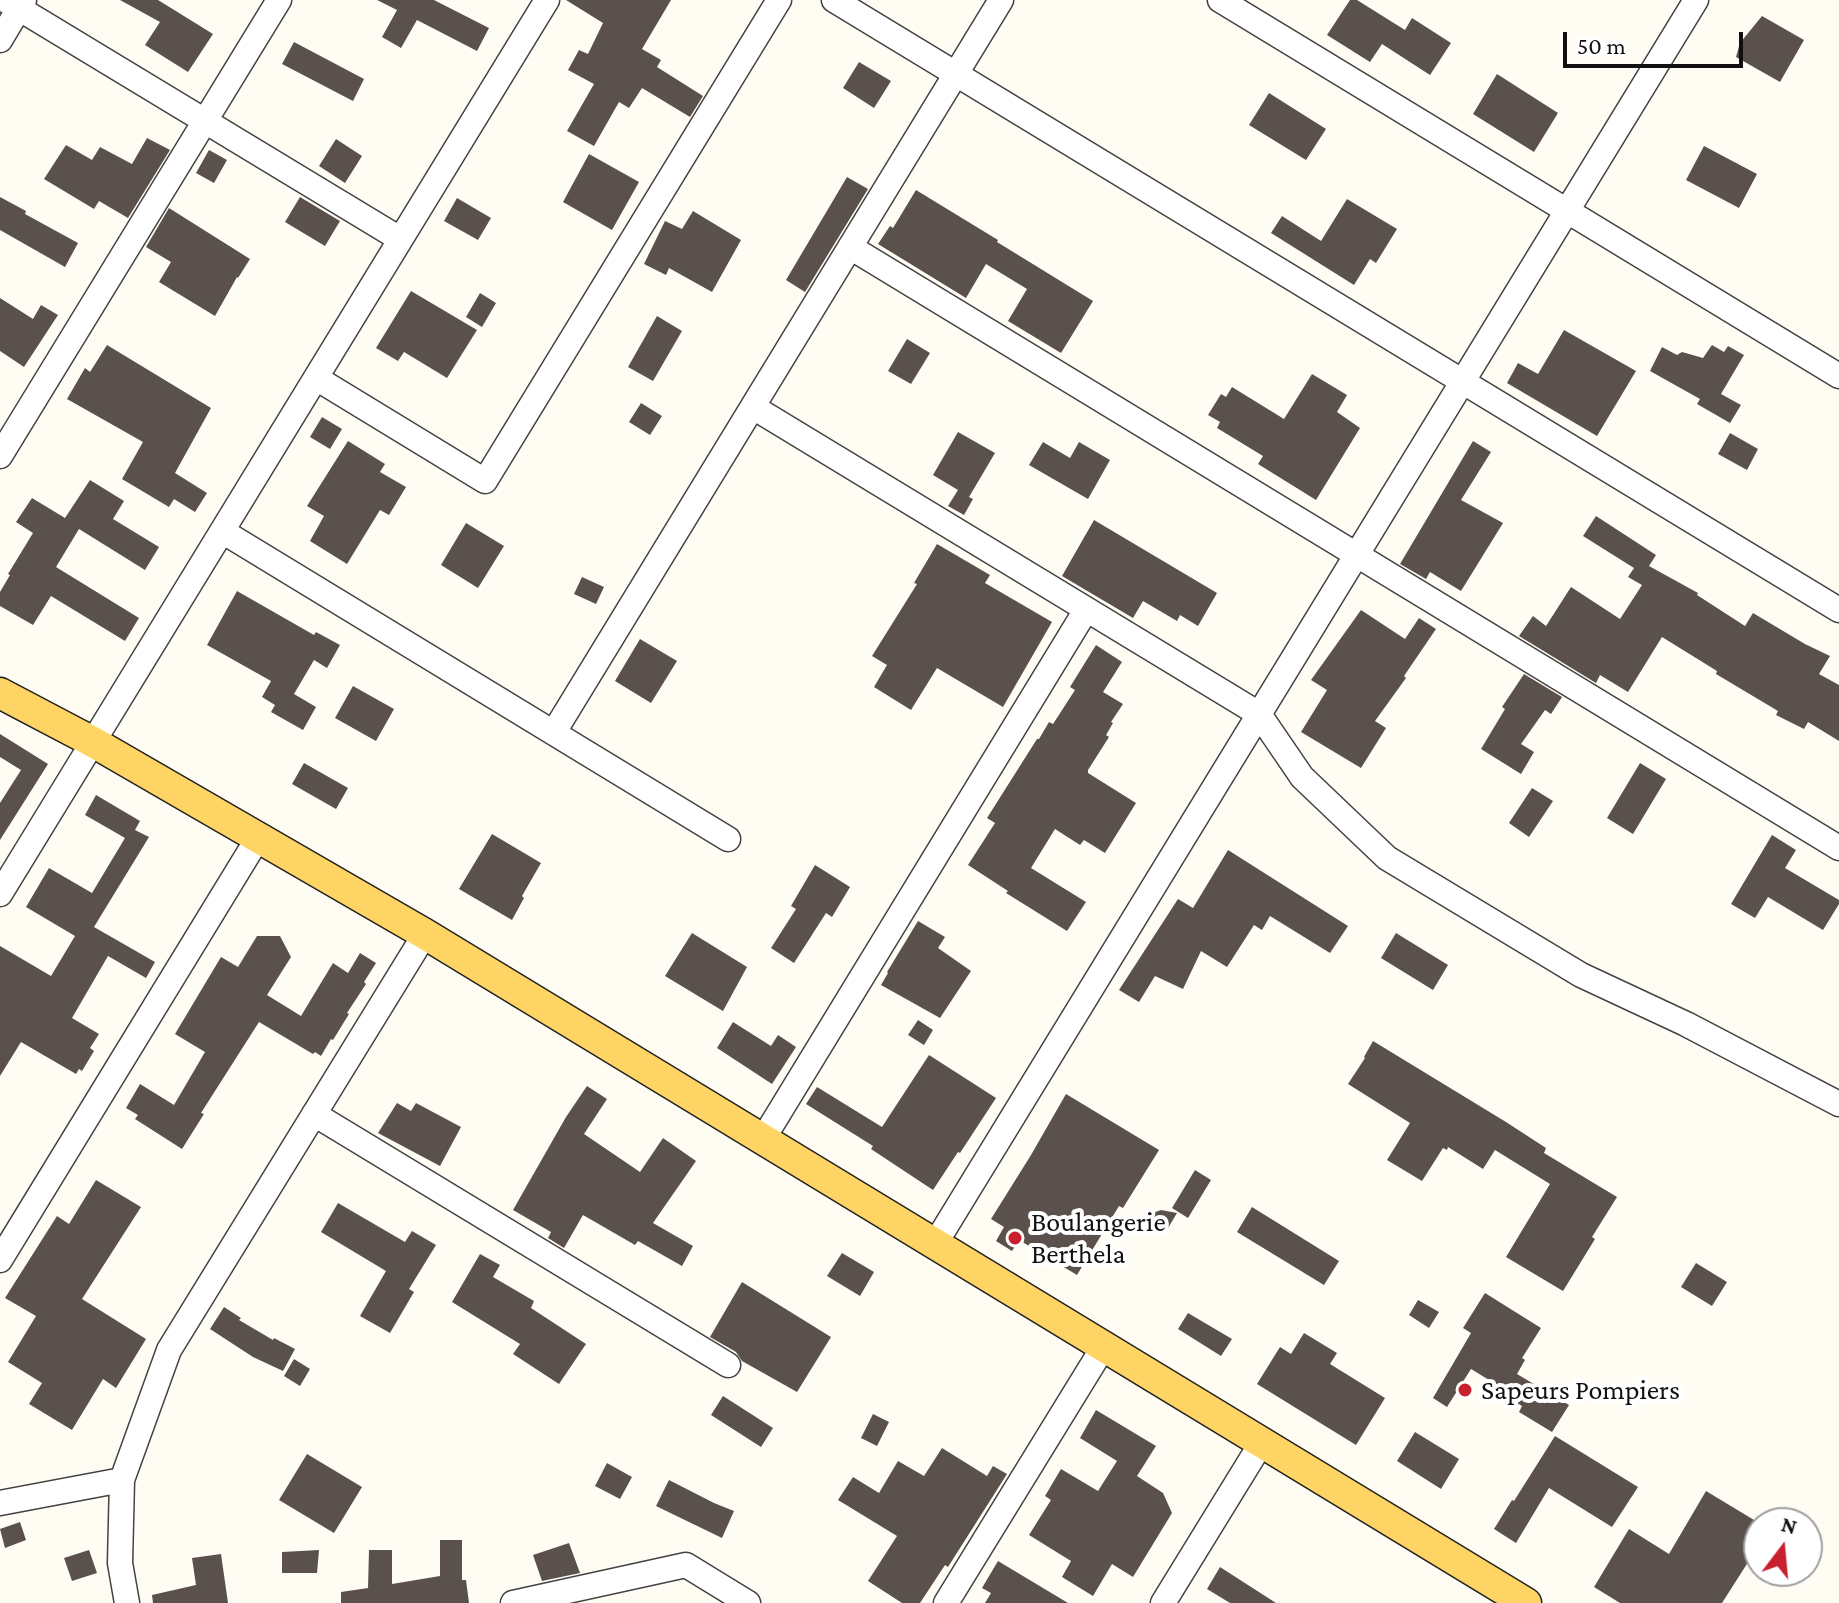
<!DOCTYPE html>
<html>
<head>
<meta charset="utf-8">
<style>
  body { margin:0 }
  #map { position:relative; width:1839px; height:1603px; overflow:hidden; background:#fffcf3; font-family:"Crimson Pro",serif }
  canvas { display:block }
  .north { position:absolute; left:1743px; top:1507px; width:80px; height:80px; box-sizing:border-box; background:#fff; border:2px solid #9f9f9f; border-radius:50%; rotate:16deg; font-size:22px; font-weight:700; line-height:32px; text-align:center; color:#101010 }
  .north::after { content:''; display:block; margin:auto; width:28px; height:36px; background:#c8202c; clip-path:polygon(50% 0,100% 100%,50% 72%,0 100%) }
  .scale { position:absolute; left:1563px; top:32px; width:180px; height:36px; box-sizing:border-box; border:4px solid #101010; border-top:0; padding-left:10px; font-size:24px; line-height:28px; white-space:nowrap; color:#101010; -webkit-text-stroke:6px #fff; paint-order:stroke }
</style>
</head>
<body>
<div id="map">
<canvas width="1839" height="1603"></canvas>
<div class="north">N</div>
<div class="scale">50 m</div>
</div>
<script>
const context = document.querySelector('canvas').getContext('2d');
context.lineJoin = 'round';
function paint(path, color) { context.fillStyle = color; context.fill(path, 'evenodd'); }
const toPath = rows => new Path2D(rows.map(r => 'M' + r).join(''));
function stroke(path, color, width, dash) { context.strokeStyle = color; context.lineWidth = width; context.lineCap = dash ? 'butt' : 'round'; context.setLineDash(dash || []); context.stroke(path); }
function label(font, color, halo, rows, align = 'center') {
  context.font = font + ' "Crimson Pro",serif'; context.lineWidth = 8; context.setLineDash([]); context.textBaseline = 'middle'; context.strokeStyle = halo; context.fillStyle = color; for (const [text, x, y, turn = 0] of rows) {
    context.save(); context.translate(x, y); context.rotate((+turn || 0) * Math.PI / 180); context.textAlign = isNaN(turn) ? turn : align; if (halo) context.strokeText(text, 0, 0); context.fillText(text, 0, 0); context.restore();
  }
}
paint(toPath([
  [120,0,158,0,213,34,188,72,145,45,160,22],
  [377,0,434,0,489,28,477,51,417,20,401,48,382,37,397,10],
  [566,0,671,0,642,49,661,60,657,67,703,96,690,117,642,88,629,108,619,102,594,146,567,131,594,84,568,70,579,50,588,54,603,23],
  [1350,0,1357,0,1405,30,1412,18,1451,43,1430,75,1382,44,1370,62,1327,35],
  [1762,16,1804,40,1780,82,1736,57,1740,43],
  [294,42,364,79,353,101,282,64],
  [859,62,891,81,874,108,843,88],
  [1497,74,1558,113,1534,152,1473,114],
  [1269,93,1326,129,1306,160,1249,125],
  [147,138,170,150,128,218,99,201,94,209,44,179,66,145,92,160,100,147,132,164],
  [336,139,362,156,345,183,319,166],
  [1704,146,1757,174,1739,208,1686,180],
  [209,150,227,160,214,183,196,173],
  [589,154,639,182,612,230,563,202],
  [847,177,868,189,805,292,786,280],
  [916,190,998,240,997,242,1093,301,1061,353,1008,321,1027,289,986,264,966,298,878,244,890,226,893,228],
  [0,197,26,211,25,214,78,243,65,267,0,230],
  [300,197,340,221,325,246,285,222],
  [457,198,491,218,478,240,444,221],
  [1347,199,1397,229,1376,263,1370,259,1354,285,1271,233,1282,216,1321,241],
  [169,208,250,259,238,278,237,277,215,316,159,282,171,262,146,247],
  [693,211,741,240,712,292,669,268,666,275,644,264,665,221,682,229],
  [411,291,477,330,447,378,404,352,398,361,376,348],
  [480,293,496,303,482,327,466,317],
  [0,298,33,319,41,305,58,315,24,367,0,351],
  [657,316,682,331,653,381,628,367],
  [1564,330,1636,371,1597,436,1507,383,1518,363,1538,374],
  [907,339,930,353,911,384,888,371],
  [107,345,211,408,175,473,207,493,195,512,174,499,169,507,122,479,143,442,67,399,85,368,90,372],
  [1712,345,1724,352,1728,346,1744,355,1721,394,1741,405,1730,423,1697,404,1700,399,1650,371,1662,347,1677,355,1682,352,1703,358],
  [1312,374,1347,395,1337,412,1360,428,1316,500,1258,464,1263,456,1217,428,1220,422,1208,415,1221,394,1226,397,1232,387,1284,419],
  [641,403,662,416,650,435,629,422],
  [322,417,342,429,330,449,310,437],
  [958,432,995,453,969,497,973,499,964,515,948,506,958,490,933,475],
  [1730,433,1758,449,1747,470,1718,454],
  [348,441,385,464,380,472,406,487,389,515,380,510,347,564,310,541,324,516,307,506],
  [1473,441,1491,452,1461,500,1503,523,1461,591,1430,572,1426,579,1400,564],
  [1043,442,1070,458,1079,442,1110,460,1088,499,1029,465],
  [90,480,124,501,113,519,159,547,145,570,79,529,56,567,139,618,125,641,51,596,33,625,0,606,0,592,10,575,8,574,33,533,16,522,32,498,65,518],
  [1596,516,1656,555,1649,566,1698,593,1697,595,1745,626,1753,613,1805,644,1830,656,1819,674,1839,685,1839,741,1808,722,1804,729,1776,715,1778,711,1716,674,1717,671,1662,637,1628,692,1600,675,1596,683,1519,636,1533,616,1546,626,1571,587,1620,619,1642,585,1628,577,1634,568,1583,536],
  [1094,520,1217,593,1198,626,1180,615,1177,621,1143,601,1133,618,1062,576],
  [466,523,504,546,478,588,441,565],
  [937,544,990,575,985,583,1052,622,1003,707,937,668,911,710,874,687,887,665,872,656,917,584,914,583],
  [582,577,604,587,596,604,574,594],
  [237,591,314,635,316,632,340,645,327,668,314,660,294,694,316,707,303,730,271,712,275,705,262,697,271,681,207,645],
  [1361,610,1405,639,1419,618,1436,629,1404,676,1406,678,1375,721,1386,728,1361,768,1301,732,1327,690,1311,680],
  [640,639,677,661,651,703,615,681],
  [1096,645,1122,662,1103,692,1123,704,1111,722,1113,723,1106,735,1109,737,1088,770,1088,773,1136,803,1105,853,1084,840,1080,845,1055,829,1031,868,1086,902,1067,931,1006,893,1008,891,968,865,995,823,987,818,1037,739,1039,739,1049,722,1053,724,1075,690,1070,687],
  [1524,674,1562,697,1551,714,1545,710,1521,744,1534,752,1521,774,1481,749,1505,709,1502,707],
  [353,686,394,709,376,741,335,718],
  [0,734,48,764,0,840,0,803,21,770,0,757],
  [304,763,348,788,336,809,292,784],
  [1640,763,1666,779,1633,834,1607,818],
  [1532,788,1553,801,1529,837,1509,823],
  [96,795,140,821,135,830,149,837,94,927,155,962,146,978,108,956,72,1018,99,1034,90,1048,94,1051,82,1071,79,1069,76,1074,21,1042,0,1076,0,946,51,976,75,936,26,907,49,868,92,893,125,838,85,815],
  [492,834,541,863,522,896,524,898,512,920,459,889],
  [1772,835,1796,850,1785,868,1839,900,1839,904,1823,930,1768,897,1755,918,1731,904],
  [1228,850,1348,926,1330,953,1270,916,1262,930,1254,925,1227,967,1201,951,1183,989,1155,976,1139,1002,1119,990,1178,899,1193,908],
  [815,865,850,887,832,917,826,913,794,963,771,948,796,909,791,906],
  [918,921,945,937,938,948,971,971,940,1018,881,985,888,973,887,972],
  [692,933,747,967,723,1011,665,976],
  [1396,933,1448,965,1433,990,1381,958],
  [257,936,280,936,291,957,267,995,301,1016,333,963,348,973,360,953,376,963,364,982,366,984,347,1013,349,1014,333,1040,331,1039,321,1056,315,1052,313,1054,259,1022,201,1113,204,1114,182,1149,135,1119,138,1115,126,1108,140,1084,174,1105,205,1052,175,1034,221,957,238,967],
  [918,1020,933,1030,924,1045,908,1035],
  [733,1022,771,1046,778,1035,796,1047,772,1084,717,1048],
  [1373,1041,1506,1122,1546,1148,1544,1153,1617,1197,1592,1237,1595,1239,1563,1291,1506,1257,1550,1184,1495,1150,1483,1169,1448,1147,1447,1150,1443,1148,1422,1181,1387,1160,1410,1123,1348,1084,1365,1058,1364,1057],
  [929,1055,996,1098,960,1153,958,1152,933,1190,871,1149,873,1146,806,1104,817,1087,882,1127],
  [587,1086,607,1099,584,1134,640,1172,663,1138,696,1161,653,1223,693,1246,682,1266,638,1241,635,1245,583,1215,564,1248,548,1238,551,1232,513,1210,566,1117],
  [1066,1094,1159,1150,1123,1208,1119,1206,1077,1275,1019,1240,1012,1251,996,1241,1004,1227,991,1219,1031,1155],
  [397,1103,411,1111,416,1103,461,1127,440,1166,378,1133],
  [1195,1170,1211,1180,1188,1218,1172,1208],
  [96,1180,141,1207,82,1299,146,1339,116,1388,103,1379,72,1430,29,1404,42,1383,8,1362,36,1316,5,1298,57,1216,69,1224],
  [338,1203,405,1242,412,1231,436,1245,409,1289,414,1292,390,1333,360,1316,386,1271,321,1232],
  [1252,1207,1339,1261,1324,1285,1237,1232],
  [1161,1210,1177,1213,1168,1228,1164,1230,1155,1228,1139,1218],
  [842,1253,874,1272,860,1296,827,1276],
  [480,1254,500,1265,493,1277,534,1301,531,1308,586,1344,559,1384,513,1354,520,1344,452,1302],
  [1696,1263,1727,1282,1712,1306,1681,1287],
  [742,1282,831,1337,797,1392,742,1361,736,1352,710,1337],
  [1485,1293,1541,1328,1522,1358,1525,1360,1517,1374,1569,1405,1552,1432,1519,1412,1522,1406,1509,1398,1512,1394,1471,1369,1447,1407,1433,1398,1471,1333,1463,1328],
  [1418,1300,1439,1312,1429,1328,1409,1315],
  [224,1307,241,1318,239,1320,273,1340,274,1338,295,1349,283,1371,253,1357,210,1329],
  [1188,1313,1232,1339,1221,1356,1178,1329],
  [1304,1333,1337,1353,1330,1364,1385,1398,1356,1445,1257,1384,1280,1347,1291,1354],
  [294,1359,310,1369,300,1386,284,1376],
  [723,1396,773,1428,761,1447,711,1415],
  [1096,1410,1156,1446,1137,1476,1163,1493,1172,1513,1133,1577,1112,1564,1093,1596,1062,1577,1071,1561,1029,1535,1051,1500,1045,1496,1061,1469,1098,1491,1117,1461,1080,1438],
  [873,1414,889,1422,877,1446,861,1438],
  [1415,1432,1459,1459,1441,1489,1397,1461],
  [1555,1436,1638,1487,1612,1527,1549,1488,1516,1543,1494,1529,1512,1500,1514,1501],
  [942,1448,987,1476,993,1466,1007,1474,948,1567,945,1565,920,1603,902,1603,868,1581,897,1536,838,1500,853,1477,879,1493,898,1461,924,1476],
  [307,1454,362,1487,334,1533,279,1500],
  [607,1463,632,1477,620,1499,595,1486],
  [669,1480,714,1503,734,1511,722,1538,656,1506],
  [1706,1491,1759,1523,1759,1545,1722,1603,1620,1603,1594,1587,1629,1529,1669,1554],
  [20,1522,26,1540,5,1548,0,1529],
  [440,1540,462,1540,462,1580,466,1580,469,1603,341,1603,341,1592,368,1588,369,1550,392,1550,392,1584,440,1576],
  [569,1543,580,1573,542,1581,533,1555],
  [89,1550,97,1573,72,1581,64,1558],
  [319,1550,317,1573,282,1573,282,1552],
  [221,1554,228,1603,153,1603,152,1595,196,1585,192,1558],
  [998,1561,1068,1603,985,1603,991,1593,982,1588],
  [1220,1567,1276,1603,1230,1603,1207,1589]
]), '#5a514c');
const minor = toPath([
  [5,0,400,239],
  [834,0,1839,610],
  [1220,0,1839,376],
  [0,40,24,0],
  [850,247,1839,848],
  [316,378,485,481,779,0],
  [753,407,1259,714,1302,777,1387,858,1581,975,1686,1024,1839,1104],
  [0,456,279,0],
  [222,531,728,839],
  [554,732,1001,0],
  [0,894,547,0],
  [314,1114,728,1365],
  [763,1139,1086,610],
  [935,1244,1696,0],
  [0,1260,258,838],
  [0,1503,122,1480],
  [127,1603,120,1563,122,1480,169,1350,425,934],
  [513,1603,686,1565,748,1603],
  [946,1603,1104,1346],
  [1163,1603,1262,1442]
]);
const major = toPath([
  [0,693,93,742,425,934,1526,1603]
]);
stroke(minor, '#434343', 27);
stroke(major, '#212121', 33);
stroke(minor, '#fff', 24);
stroke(major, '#fed564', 30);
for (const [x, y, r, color] of [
  [1015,1238,8,"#c8202c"],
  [1465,1390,8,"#c8202c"]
]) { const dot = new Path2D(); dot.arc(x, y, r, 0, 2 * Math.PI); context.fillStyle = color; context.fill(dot); stroke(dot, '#fff', 3); }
label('28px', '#101010', '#fff', [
  ["Boulangerie",1031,1222],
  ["Berthela",1031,1254],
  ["Sapeurs Pompiers",1481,1390]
], 'left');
</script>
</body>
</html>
